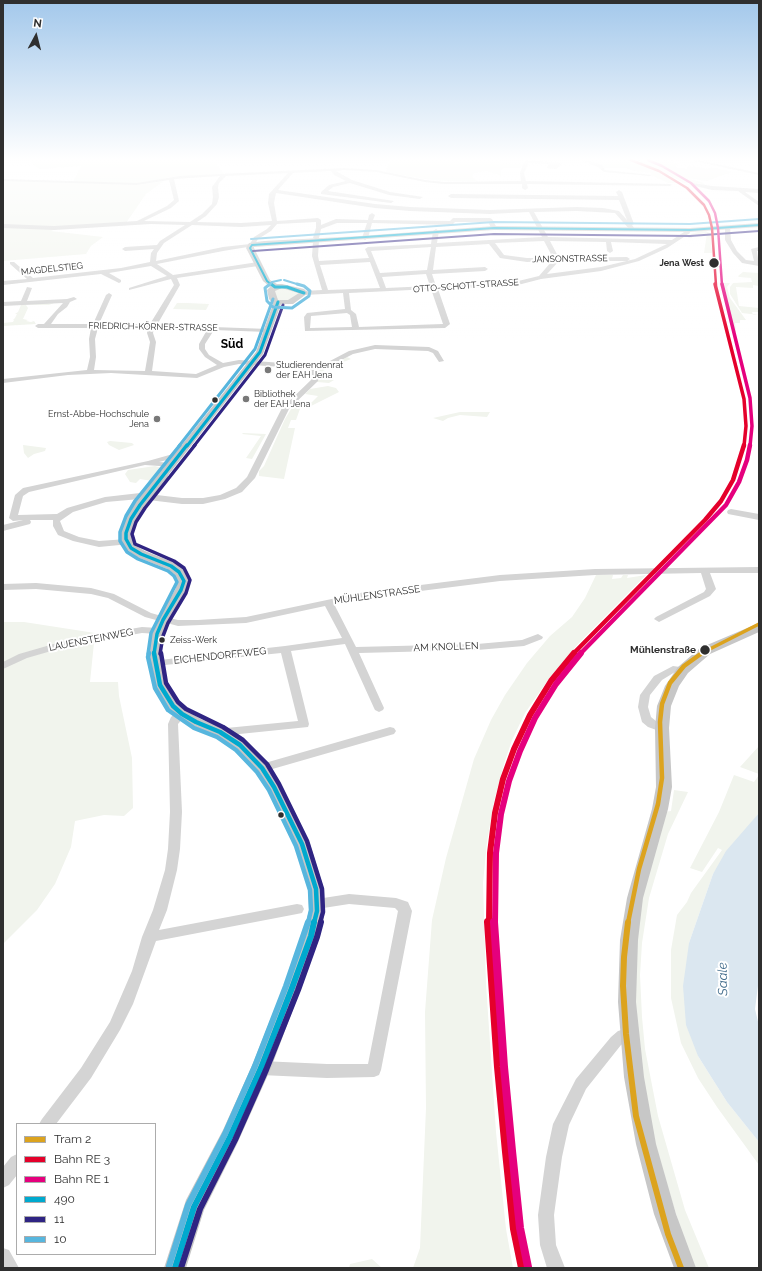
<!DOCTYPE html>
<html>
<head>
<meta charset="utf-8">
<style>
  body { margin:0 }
  #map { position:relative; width:762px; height:1271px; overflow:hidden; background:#fff; font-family:Raleway,sans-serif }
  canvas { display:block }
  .frame { position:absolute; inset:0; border:4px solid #2f2f2f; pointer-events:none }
  .legend { position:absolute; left:16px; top:1123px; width:140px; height:132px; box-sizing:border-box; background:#fff; border:1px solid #acacac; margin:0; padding:5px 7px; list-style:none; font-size:12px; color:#2f2f2f }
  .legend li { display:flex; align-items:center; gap:8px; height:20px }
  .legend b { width:20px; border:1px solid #acacac }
  .north { position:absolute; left:16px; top:16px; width:40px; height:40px; -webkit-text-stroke:3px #fff; paint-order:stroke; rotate:7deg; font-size:11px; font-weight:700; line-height:16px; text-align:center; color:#2f2f2f }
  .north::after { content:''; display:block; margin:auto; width:14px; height:18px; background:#2f2f2f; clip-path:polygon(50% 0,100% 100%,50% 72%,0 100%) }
</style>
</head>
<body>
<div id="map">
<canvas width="762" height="1271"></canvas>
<div class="frame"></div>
<ul class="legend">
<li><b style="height:5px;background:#dca31e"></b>Tram 2</li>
<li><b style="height:5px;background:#e4002b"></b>Bahn RE 3</li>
<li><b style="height:5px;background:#e5007d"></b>Bahn RE 1</li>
<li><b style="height:5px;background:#00a9ce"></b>490</li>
<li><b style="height:5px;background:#2f2483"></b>11</li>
<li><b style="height:5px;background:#57b6de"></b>10</li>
</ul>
<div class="north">N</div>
</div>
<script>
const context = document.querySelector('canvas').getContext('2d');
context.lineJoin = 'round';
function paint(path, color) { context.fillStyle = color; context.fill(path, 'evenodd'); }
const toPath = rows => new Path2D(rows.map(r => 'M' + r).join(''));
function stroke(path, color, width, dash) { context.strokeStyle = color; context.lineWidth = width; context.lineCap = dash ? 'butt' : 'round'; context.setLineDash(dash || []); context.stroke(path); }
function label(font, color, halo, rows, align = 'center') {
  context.font = font + ' Raleway,sans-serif'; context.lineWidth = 4; context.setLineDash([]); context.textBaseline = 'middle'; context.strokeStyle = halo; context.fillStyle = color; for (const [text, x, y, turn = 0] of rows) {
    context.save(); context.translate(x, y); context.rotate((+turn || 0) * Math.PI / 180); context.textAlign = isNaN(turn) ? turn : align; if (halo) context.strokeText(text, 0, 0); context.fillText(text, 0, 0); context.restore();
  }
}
paint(toPath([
  [27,160,217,160,217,164,224,174,170,177,141,184,73,182,81,166,39,169],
  [389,160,502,160,502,163,523,164,521,168,504,168,501,170,501,176,487,171,474,173,472,177,477,181,450,181,431,180,386,172],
  [585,160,629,160,657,172,678,183,668,183,651,175,651,173,635,171,625,168,605,168],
  [635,160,658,161,675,160,674,162,679,163,675,167,686,169,690,166,708,169,712,167,732,172,707,181,686,178,701,182,709,187,698,183,684,183,662,171],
  [3,180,137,185,164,181,146,194,126,223,56,229,51,231,103,237,91,246,86,254,3,261],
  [701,231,706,231,711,234,712,253,704,253,707,233,693,235,692,238,688,238,691,234],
  [743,272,759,273,759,286,753,285,753,288,736,287,739,306,759,308,759,312,752,312,753,315,759,315,742,313,730,294,730,287,733,283,752,282,751,278,739,277,738,276],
  [724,283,730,283,727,287,730,298,746,320,740,320,740,323,735,323,736,332,734,332],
  [283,288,301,293,289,300,277,300,274,290],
  [56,302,49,305,26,305,28,308,23,319,28,320,26,321,31,322,34,321,36,324,3,326,3,323,13,322,14,320,13,320,15,318,17,314,15,314,18,312,21,305],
  [177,303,188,303,209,304,206,310,173,309],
  [347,357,351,359,323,370,330,374,324,376,326,377,324,379,334,380,329,383,317,382,319,371,321,369,337,363],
  [328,386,336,388,339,392,311,406,301,406,296,420,291,420,288,428,295,428,284,479,259,476,259,471,264,466,285,419,296,401,297,400,312,402,318,396,305,394,310,389],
  [460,412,490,412,487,417,460,415,448,418,443,421,433,418],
  [243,433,266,434,252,459,246,458,261,436,242,434],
  [110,441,132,443,134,445,119,450,109,445,107,442],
  [23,445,46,448,45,451,34,454,28,458,24,453],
  [155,466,162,468,152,481,140,479,136,483,130,482,125,474,128,470],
  [596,575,613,575,612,579,621,578,623,575,628,575,627,578,646,575,578,644,548,680,525,713,512,740,504,764,494,801,487,842,483,883,486,984,496,1132,506,1229,513,1268,413,1268,420,1248,426,1108,425,1012,432,920,446,858,474,759,491,720,505,695,527,663,550,636,572,617,585,598],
  [3,622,24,622,95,633,90,682,118,682,119,696,132,758,133,808,124,816,104,815,75,821,71,847,55,884,37,910,3,944],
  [759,746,759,774,740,767],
  [734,775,754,782,759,775,759,813,713,874,689,943,698,1056,727,1102,759,1142,759,1165,717,1107,698,1078,681,1043,671,998,671,950,677,915,687,902,691,893,722,850,718,848,702,872,690,868,719,812],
  [674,790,688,792,668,834,649,898,642,943,640,975,642,1017,645,1049,658,1116,685,1210,709,1268,694,1268,691,1261,658,1157,637,1049,634,965,644,886,664,812,671,811],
  [372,1259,382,1268,349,1268,350,1264]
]), '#f1f4ed');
paint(toPath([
  [759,813,759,978,755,1009,759,1026,759,1142,727,1102,698,1056,686,1025,683,986,689,943,713,874,726,851]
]), '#dbe7f0');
paint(toPath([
  [525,160,557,162,562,164,556,169,547,168,549,164,529,163,524,173,526,181,670,184,672,185,670,186,527,184,528,188,525,190,522,188,522,184,444,184,425,182,376,172,344,170,336,171,352,180,390,192,423,197,420,199,389,195,350,183,333,187,328,191,394,201,391,203,321,194,321,192,329,185,346,181,334,175,331,171,293,173,278,190,375,204,410,207,490,210,577,207,603,208,619,211,627,220,619,200,451,198,448,196,451,194,618,196,616,192,619,190,622,192,634,224,632,225,635,229,634,230,630,230,615,213,577,211,534,212,548,237,672,240,684,232,685,229,689,229,690,233,667,248,639,261,601,271,541,279,514,286,438,289,450,324,445,328,305,331,304,317,307,313,345,309,343,293,304,295,301,293,304,291,322,290,312,256,313,241,315,239,313,238,316,228,316,222,277,224,271,231,258,239,254,246,223,251,157,264,173,275,258,262,261,264,258,266,177,278,180,285,157,325,269,329,270,330,267,332,214,330,205,344,205,349,209,355,223,363,239,360,313,365,328,362,349,351,375,345,429,347,438,351,444,361,439,362,433,353,428,351,375,349,353,354,332,365,317,368,319,374,318,381,289,409,255,478,242,492,225,499,203,504,182,504,140,499,106,502,73,512,60,521,64,531,79,537,99,541,127,539,130,540,131,542,130,544,99,547,73,541,58,535,53,526,53,520,30,520,31,522,30,524,3,531,3,525,23,520,13,521,9,518,15,495,23,488,148,461,180,452,183,452,183,456,159,462,174,463,174,467,145,465,29,492,23,496,18,515,57,514,67,508,105,497,140,493,182,498,203,498,220,495,236,488,247,477,282,408,311,380,311,374,310,369,239,364,224,367,197,378,111,373,68,375,3,383,3,379,87,370,90,357,89,339,91,328,38,328,35,326,38,324,44,324,63,303,3,306,3,302,21,301,27,287,32,288,27,301,67,299,74,297,77,299,70,302,67,307,58,314,51,324,93,324,106,295,109,293,112,295,99,324,150,324,174,285,171,279,129,290,129,288,167,276,151,266,109,273,121,280,121,282,119,283,101,274,3,285,3,281,27,279,10,264,10,262,14,262,33,278,121,268,150,262,151,253,154,249,125,251,122,249,125,247,157,245,160,241,185,225,151,224,54,230,3,228,3,224,54,226,137,221,167,206,174,200,169,180,137,185,3,181,3,179,137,183,179,176,344,168,376,170,425,180,444,182,521,181,520,173,525,160],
  [288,173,269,194,268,203,272,221,241,223,197,222,206,216,217,204,219,197,218,187,219,183,226,176,288,173],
  [220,176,212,187,213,197,212,204,202,214,190,222,144,221,171,208,179,201,174,179,220,176],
  [276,193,375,208,410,211,490,214,529,212,542,237,437,243,439,231,436,229,433,231,431,244,368,247,365,249,369,258,319,261,318,256,319,241,317,239,319,238,321,229,337,223,367,223,362,238,365,240,368,238,372,223,452,225,455,222,488,222,492,229,497,228,492,219,490,218,453,218,450,221,373,220,375,215,372,213,369,215,368,220,336,219,321,225,321,220,318,218,277,221,274,203,276,193],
  [192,225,241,227,271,225,267,229,254,237,250,244,223,247,156,261,157,253,164,243,192,225],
  [544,241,553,258,527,258,504,255,495,243,544,241],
  [550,241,606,242,607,251,610,253,613,251,611,242,667,244,635,259,601,267,547,274,559,261,627,261,630,259,627,257,559,258,550,241],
  [489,244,500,258,527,262,552,261,539,276,514,282,436,286,432,274,485,271,488,269,485,267,433,270,436,247,489,244],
  [431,247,427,270,380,273,371,251,431,247],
  [370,262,380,288,328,290,320,265,370,262],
  [426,274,430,286,386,288,382,277,426,274],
  [431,289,443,324,359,327,356,314,351,310,349,293,431,289],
  [347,313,350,315,352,327,310,328,311,316,347,313],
  [98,328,148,328,147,333,150,342,145,371,94,370,96,357,95,339,98,328],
  [154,328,207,330,199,344,199,349,205,357,217,365,196,374,152,371,156,342,153,333,154,328],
  [580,160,587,160,602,165,605,170,652,175,650,176,604,172,598,167,580,160],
  [689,160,699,160,759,173,759,175,689,160],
  [693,183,712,186,759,189,759,193,745,192,759,202,759,206,738,191,712,190,691,185,693,183],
  [725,226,730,227,731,240,737,251,746,260,754,261,751,249,759,247,759,251,757,251,759,266,742,263,733,253,725,240,725,226],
  [731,509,759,514,759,520,728,514,727,512,728,510,731,509],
  [759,567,759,573,710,573,716,589,710,596,659,622,654,619,656,617,704,592,706,589,701,573,595,575,500,581,365,598,334,604,356,647,477,644,522,640,538,634,543,637,542,639,524,646,477,650,359,653,384,708,383,710,379,712,375,710,374,708,345,644,291,651,309,724,308,727,220,736,216,735,214,732,216,729,298,721,281,653,155,666,151,665,150,663,151,661,285,646,342,638,325,606,246,623,178,626,145,617,108,598,91,594,36,589,3,590,3,584,36,583,91,588,114,594,151,613,165,617,178,620,198,620,246,617,365,592,500,575,595,569,759,567],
  [142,627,158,628,163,631,158,634,142,633,72,645,27,658,3,669,3,662,19,654,71,639,142,627],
  [673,666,687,668,688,670,683,673,675,672,662,680,650,695,648,707,651,717,656,721,666,725,668,728,666,731,662,732,648,727,642,722,638,707,640,695,654,676,673,666],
  [182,710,186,711,187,714,178,724,182,812,180,849,177,870,167,910,159,930,297,904,302,905,304,909,302,913,297,914,156,941,133,1004,120,1030,91,1078,56,1124,39,1124,42,1119,81,1068,110,1022,132,971,142,937,153,910,165,870,168,849,170,812,168,724,171,717,178,711,182,710],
  [390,727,394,728,396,731,394,734,262,772,258,771,256,768,258,765,390,727],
  [349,894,396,898,408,902,412,911,381,1070,379,1075,374,1077,327,1078,261,1075,256,1073,254,1068,256,1063,261,1061,327,1064,368,1064,398,911,395,908,349,904,317,909,312,908,311,904,312,900,317,899,349,894],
  [629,1028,634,1030,636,1034,634,1038,627,1041,621,1045,586,1089,569,1125,562,1157,554,1215,556,1245,565,1268,547,1268,540,1245,538,1215,546,1157,553,1124,576,1079,611,1037,618,1031,629,1028],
  [17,1154,17,1175,9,1185,3,1188,3,1167,11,1157,17,1154],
  [3,1248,9,1250,19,1268,3,1268,3,1248]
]), '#d4d4d4');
paint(toPath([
  [759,223,759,227,690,232,494,230,254,247,254,248,270,280,277,284,282,284,304,289,308,293,293,304,281,304,263,354,166,478,162,479,157,476,256,352,273,304,269,299,267,290,270,287,263,281,246,248,249,243,264,241,361,236,494,226,690,228,759,223],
  [282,288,298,293,299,293,288,300,278,300,275,291,282,288],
  [126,530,130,531,132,533,132,539,136,546,145,551,175,563,183,569,190,581,187,590,169,620,163,634,161,656,167,685,178,703,187,711,201,719,225,729,245,742,267,764,282,787,310,844,324,889,325,911,320,936,301,988,271,1068,237,1144,204,1210,186,1268,164,1268,186,1200,223,1130,251,1068,283,988,302,936,309,911,308,889,294,844,267,788,257,772,235,748,215,735,191,725,177,717,168,709,153,685,147,656,151,634,157,620,175,590,178,581,174,574,167,569,137,557,127,550,120,539,120,533,122,531,126,530],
  [759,623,759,632,710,654,688,673,679,686,671,706,669,728,672,787,668,809,643,898,638,940,636,1002,644,1077,656,1144,676,1214,696,1268,674,1268,654,1214,636,1144,624,1077,618,1002,620,940,627,898,652,809,656,787,655,728,657,706,665,686,678,667,700,648,759,623]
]), '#c7c7c7');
stroke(toPath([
  [126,533,135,511,162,476]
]), '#c7c7c7', 12);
stroke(toPath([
  [252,245,494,228,690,230,759,225],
  [252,245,250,248,267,281,272,285]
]), '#00a9ce', 2);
stroke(toPath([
  [271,284,275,287],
  [275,287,287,287,304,293],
  [187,446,260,352,278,302]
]), '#00a9ce', 3);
stroke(toPath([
  [154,654,157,634,163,620,181,590,184,581,179,572,171,566,141,554,131,548,126,539,126,533,131,519,140,505,187,445]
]), '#00a9ce', 3.5);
stroke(toPath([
  [154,653,160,685,173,706,182,714,196,722,220,732,240,745,262,768,274,787,302,844,316,889,317,911,314,923]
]), '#00a9ce', 4.5);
stroke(toPath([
  [175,1268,194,1207,230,1137,261,1068,292,988,311,936,314,922]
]), '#00a9ce', 6);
stroke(toPath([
  [253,251,494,234,690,236,759,231]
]), '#2f2483', 2);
stroke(toPath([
  [194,446,265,355,283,305]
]), '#2f2483', 3);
stroke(toPath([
  [160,654,163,636,168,623,186,593,190,580,184,568,174,561,135,544,132,534,136,522,145,508,195,445]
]), '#2f2483', 3.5);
stroke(toPath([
  [161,653,166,683,178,702,186,709,223,727,243,740,267,764,279,784,307,841,322,889,323,912,320,923]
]), '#2f2483', 4.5);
stroke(toPath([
  [181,1268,200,1209,235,1140,266,1070,298,990,317,937,321,922]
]), '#2f2483', 6);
stroke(toPath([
  [251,239,494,222,690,224,759,219],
  [284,280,300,285],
  [269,285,272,282,281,280]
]), '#57b6de', 2);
stroke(toPath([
  [270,284,265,288,267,301,273,307,292,308,309,296,310,291,304,286,297,284],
  [179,446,255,349,273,299]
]), '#57b6de', 3);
stroke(toPath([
  [148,654,151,633,177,582,174,576,168,571,138,559,127,552,120,541,120,532,126,516,135,501,180,445]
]), '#57b6de', 3.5);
stroke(toPath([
  [149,653,148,657,155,688,168,710,194,728,217,737,236,750,257,772,269,790,296,846,310,890,311,910,308,923]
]), '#57b6de', 4.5);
stroke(toPath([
  [169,1266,188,1205,225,1134,255,1066,286,986,308,922]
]), '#57b6de', 6);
stroke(toPath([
  [631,160,659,171,687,188,704,205,709,215,712,228,716,285]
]), '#e4002b', 2.5);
stroke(toPath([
  [715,284,744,399,746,426,744,446]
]), '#e4002b', 3.5);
stroke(toPath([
  [573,654,705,520,721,501,733,480,744,445]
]), '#e4002b', 4.5);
stroke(toPath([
  [489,923,490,853,495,813,503,779,514,749,530,715,551,681,574,653]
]), '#e4002b', 6);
stroke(toPath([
  [488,922,498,1067,506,1152,514,1229,522,1268]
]), '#e4002b', 8);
stroke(toPath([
  [648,160,662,166,691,183,709,201,715,213,718,228,722,285]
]), '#e5007d', 2.5);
stroke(toPath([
  [722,284,750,398,752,426,750,446]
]), '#e5007d', 3.5);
stroke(toPath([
  [580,654,726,505,739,482,747,460,750,445]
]), '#e5007d', 4.5);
stroke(toPath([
  [495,923,496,853,501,814,509,781,520,751,535,718,556,684,581,653]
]), '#e5007d', 6);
stroke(toPath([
  [494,922,504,1067,512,1151,520,1228,528,1267]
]), '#e5007d', 8);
stroke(toPath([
  [700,654,759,624]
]), '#dca31e', 3.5);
stroke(toPath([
  [628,923,639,869,658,804,662,778,660,722,662,704,670,683,684,666,702,653]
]), '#dca31e', 4.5);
stroke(toPath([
  [628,922,624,957,623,986,626,1034,636,1116,668,1234,681,1268]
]), '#dca31e', 6);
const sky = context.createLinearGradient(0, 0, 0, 338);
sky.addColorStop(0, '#a3c8eb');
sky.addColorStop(0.47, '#fff');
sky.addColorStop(1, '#ffffff00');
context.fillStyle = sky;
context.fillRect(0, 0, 762, 338);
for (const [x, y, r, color] of [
  [714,263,5.5,"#2f2f2f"],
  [268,370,4,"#787878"],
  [246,399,4,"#787878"],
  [215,400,3.5,"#2f2f2f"],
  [157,419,4,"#787878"],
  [162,640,3.5,"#2f2f2f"],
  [705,650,5.5,"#2f2f2f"],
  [281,815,3.5,"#2f2f2f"]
]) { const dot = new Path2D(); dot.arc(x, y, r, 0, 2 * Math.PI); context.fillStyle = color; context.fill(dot); stroke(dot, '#fff', 1.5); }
label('9px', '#2f2f2f', '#fff', [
  ["JANSONSTRASSE",570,259,-1],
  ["MAGDELSTIEG",52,269,-6],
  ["OTTO-SCHOTT-STRASSE",466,286,-4],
  ["FRIEDRICH-KÖRNER-STRASSE",153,327,1]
]);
label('bold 9px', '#2f2f2f', '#fff', [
  ["Jena West",704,263]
], 'right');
label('9px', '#2f2f2f', '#fff', [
  ["Studierendenrat",276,365],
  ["der EAH Jena",276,375],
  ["Bibliothek",254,394],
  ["der EAH Jena",254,404],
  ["Ernst-Abbe-Hochschule",149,414,"right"],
  ["Jena",149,424,"right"]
], 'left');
label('9px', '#2f2f2f', '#fff', [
  ["Zeiss-Werk",170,640]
], 'left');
label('10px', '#2f2f2f', '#fff', [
  ["MÜHLENSTRASSE",377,595,-8],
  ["LAUENSTEINWEG",91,640,-11],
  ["AM KNOLLEN",446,647,-2],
  ["EICHENDORFFWEG",220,656,-6]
]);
label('bold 10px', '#2f2f2f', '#fff', [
  ["Mühlenstraße",696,650]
], 'right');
label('bold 12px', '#000', '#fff', [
  ["Süd",232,344]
]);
label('italic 13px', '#436d8c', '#fff', [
  ["Saale",723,979,-91]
]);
</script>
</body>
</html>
